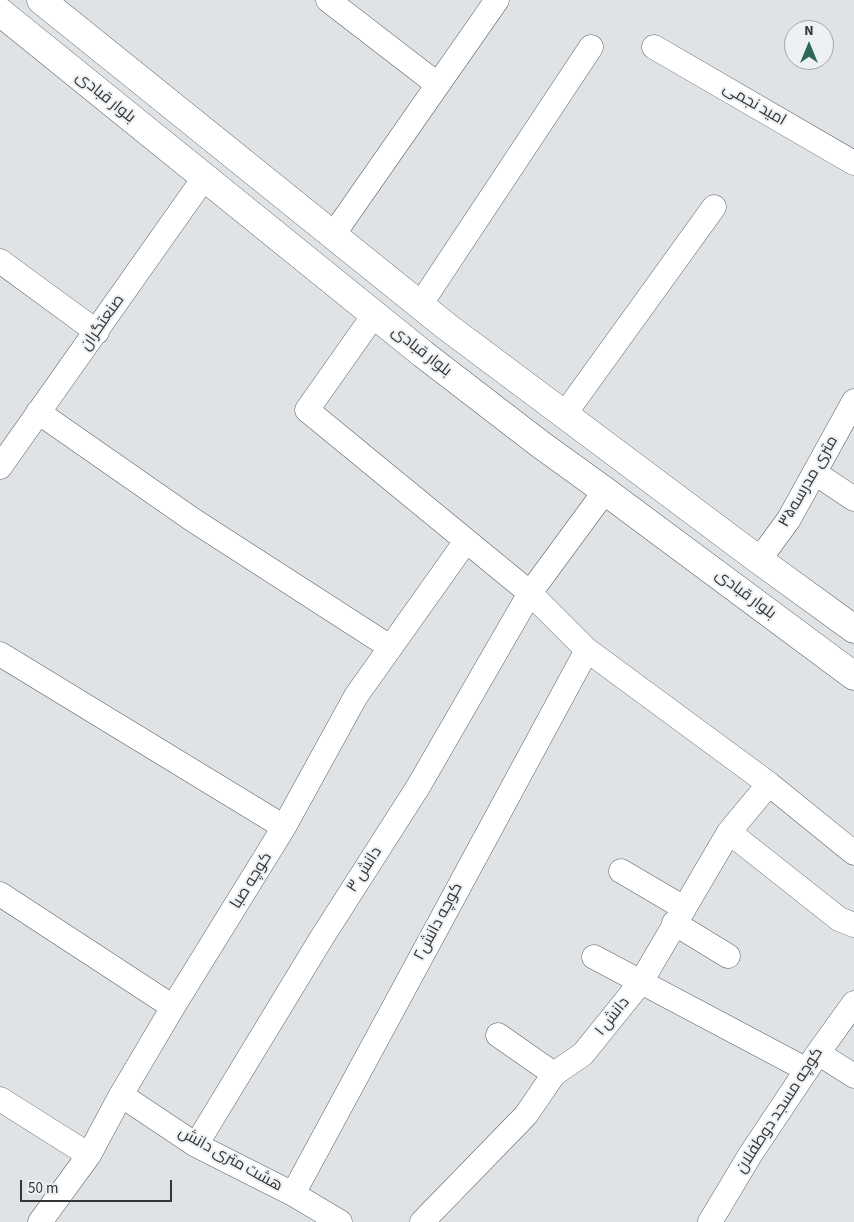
<!DOCTYPE html>
<html>
<head>
<meta charset="utf-8">
<style>
  body { margin:0 }
  #map { position:relative; width:854px; height:1222px; overflow:hidden; background:#e0e3e6; font-family:"Source Sans 3",sans-serif }
  canvas { display:block }
  .north { position:absolute; left:784px; top:20px; width:50px; height:50px; box-sizing:border-box; background:#edf1f4; border:1px solid #a3a6a8; border-radius:50%; rotate:0deg; font-size:14px; font-weight:700; line-height:20px; text-align:center; color:#343536 }
  .north::after { content:''; display:block; margin:auto; width:18px; height:22px; background:#2b6956; clip-path:polygon(50% 0,100% 100%,50% 72%,0 100%) }
  .scale { position:absolute; left:20px; top:1180px; width:152px; height:22px; box-sizing:border-box; border:2px solid #343536; border-top:0; padding-left:6px; font-size:15px; line-height:18px; white-space:nowrap; color:#343536; -webkit-text-stroke:4px #edf1f4; paint-order:stroke }
</style>
</head>
<body>
<div id="map">
<canvas width="854" height="1222"></canvas>
<div class="north">N</div>
<div class="scale">50 m</div>
</div>
<script>
const context = document.querySelector('canvas').getContext('2d');
context.lineJoin = 'round';
const toPath = rows => new Path2D(rows.map(r => 'M' + r).join(''));
function stroke(path, color, width, dash) { context.strokeStyle = color; context.lineWidth = width; context.lineCap = dash ? 'butt' : 'round'; context.setLineDash(dash || []); context.stroke(path); }
function label(font, color, halo, rows, align = 'center') {
  context.font = font + ' "Source Sans 3",Cairo,sans-serif'; context.lineWidth = 4; context.setLineDash([]); context.textBaseline = 'middle'; context.strokeStyle = halo; context.fillStyle = color; for (const [text, x, y, turn = 0] of rows) {
    context.save(); context.translate(x, y); context.rotate((+turn || 0) * Math.PI / 180); context.textAlign = isNaN(turn) ? turn : align; if (halo) context.strokeText(text, 0, 0); context.fillText(text, 0, 0); context.restore();
  }
}
const minor = toPath([
  [328,0,437,84],
  [654,47,854,163],
  [333,235,497,0],
  [0,261,97,332],
  [420,305,591,47],
  [374,315,307,410,530,593,587,650,769,784,854,853],
  [38,412,193,520,390,647],
  [564,415,714,207],
  [0,467,204,178],
  [815,473,854,499],
  [759,560,789,519,854,401],
  [0,654,284,827],
  [729,832,839,919,854,925],
  [621,871,684,908],
  [0,894,173,1007],
  [674,923,728,956],
  [594,957,807,1070],
  [498,1035,554,1074],
  [818,1053,854,1076],
  [121,1095,196,1145,293,1194,340,1222],
  [0,1099,89,1155],
  [196,1145,321,939,418,787,530,593,605,491],
  [293,1194,587,650],
  [40,1222,89,1155,121,1095,173,1007,284,827,356,696,466,541],
  [422,1222,526,1115,554,1074,583,1054,641,982,729,832,769,784],
  [710,1222,750,1155,818,1053,854,1003]
]);
const tertiary = toPath([
  [41,0,446,326,759,560,854,629],
  [0,12,423,354,540,444,605,491,854,676]
]);
stroke(minor, '#5e6164', 25);
stroke(tertiary, '#5e6164', 29);
stroke(minor, '#fff', 24);
stroke(tertiary, '#fff', 28);
label('16px', '#343536', '#edf1f4', [
  ["بلوار قبادی",105,98,39],
  ["امید نجمی",754,105,30],
  ["صنعتگران",103,323,-55],
  ["بلوار قبادی",421,352,38],
  ["۳۵متری مدرسه",809,482,-60],
  ["بلوار قبادی",745,595,37],
  ["دانش ۳",365,870,-57],
  ["کوچه صبا",252,881,-58],
  ["کوچه دانش۲",439,922,-62],
  ["دانش ۱",613,1017,-51],
  ["کوچه مسجد دوطفلان",780,1111,-57],
  ["هشت متری دانش",230,1160,29]
]);
</script>
</body>
</html>
